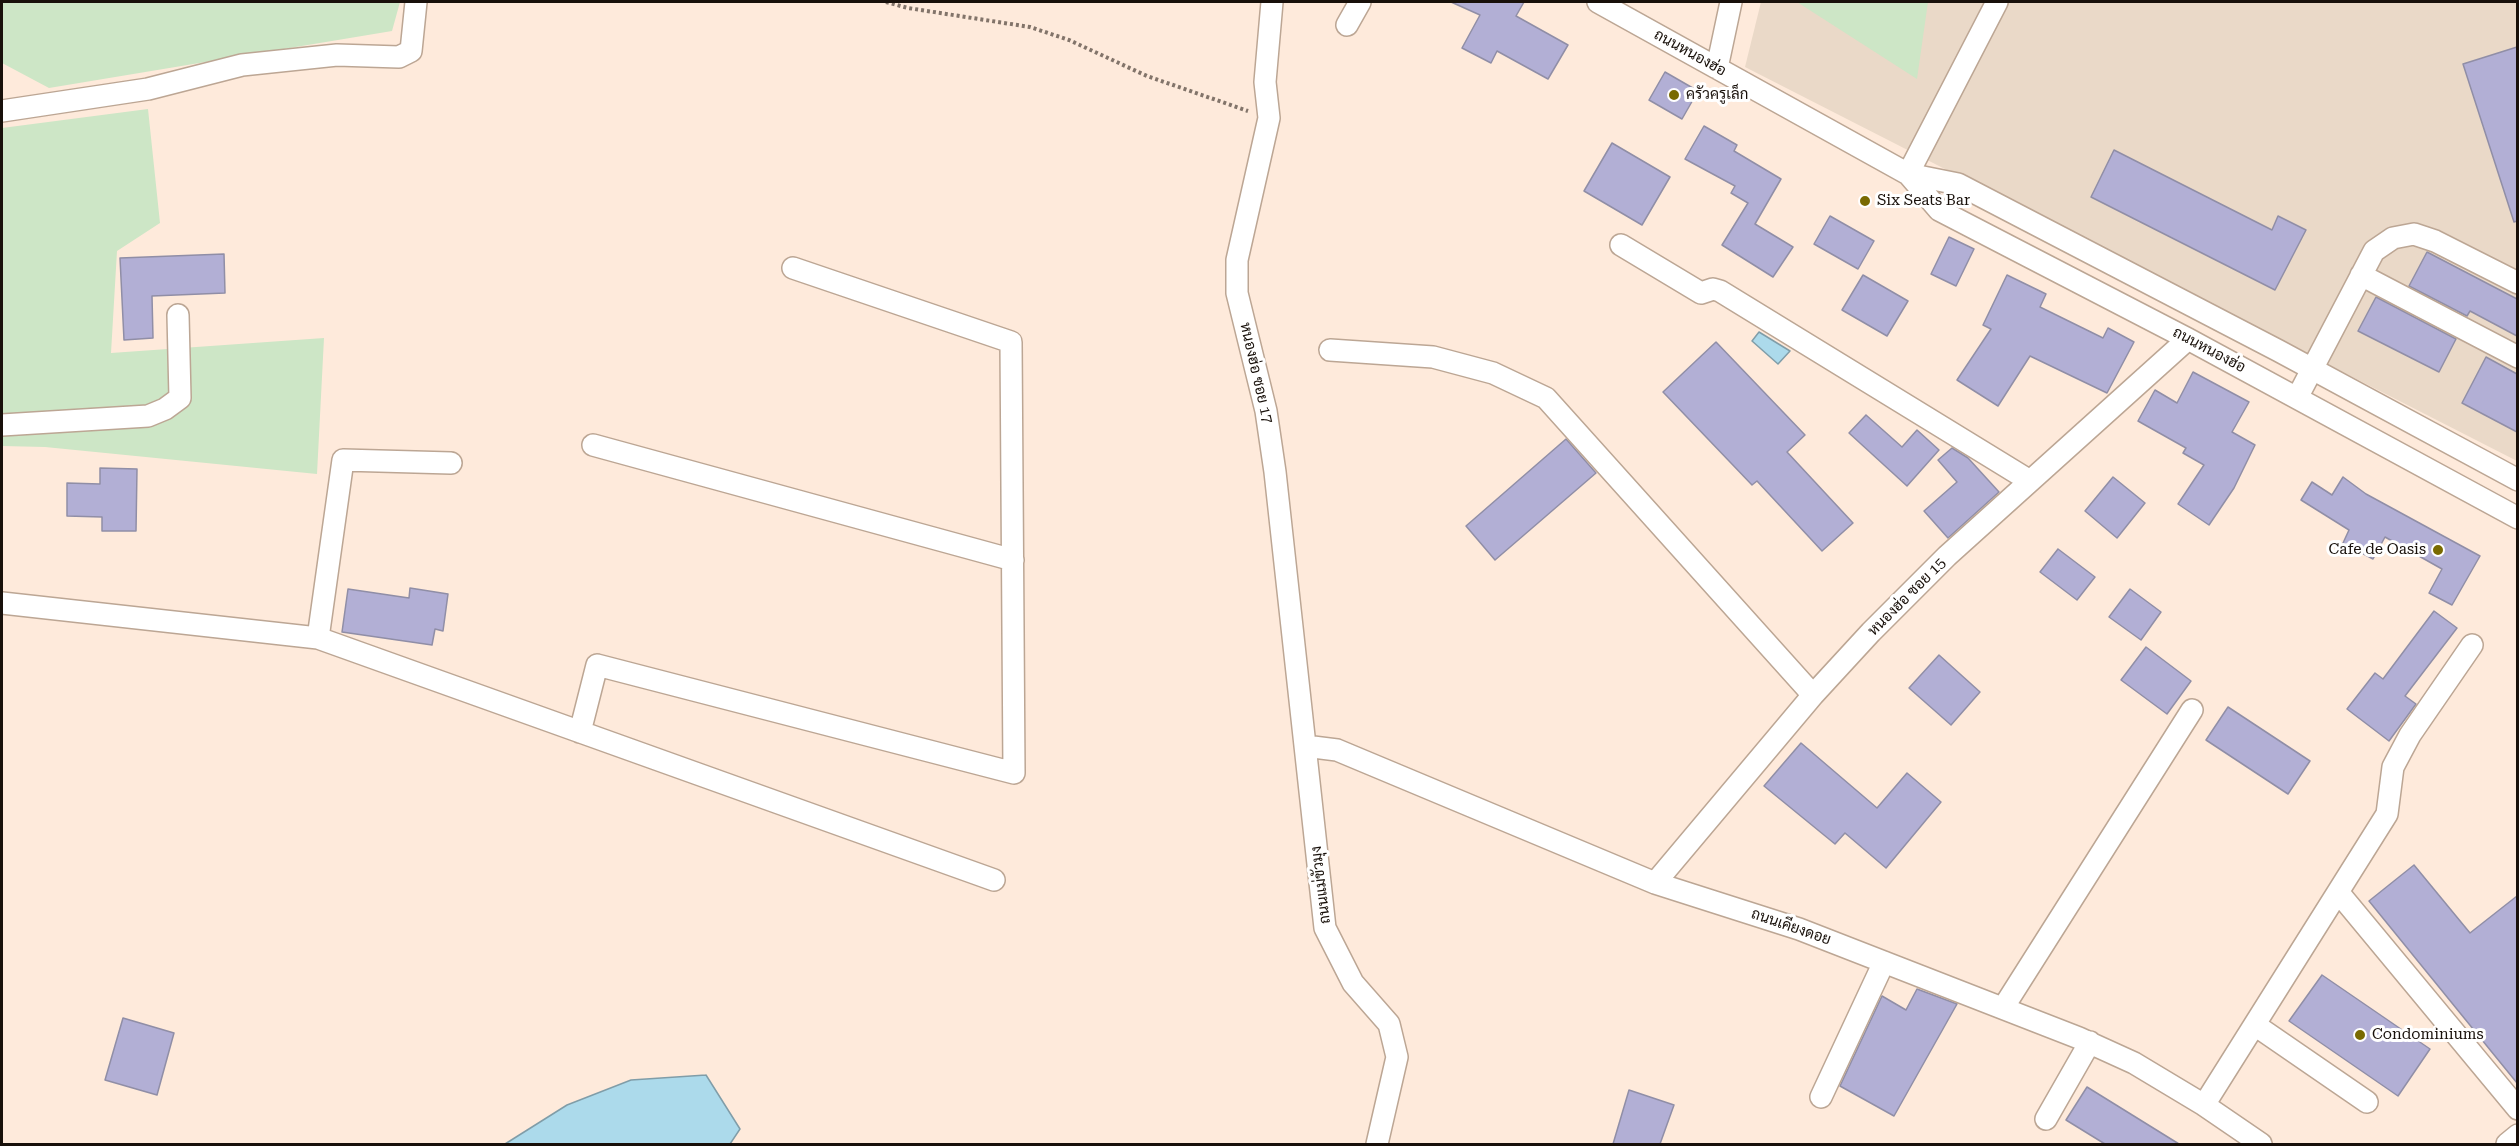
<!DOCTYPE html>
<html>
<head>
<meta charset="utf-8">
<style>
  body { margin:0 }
  #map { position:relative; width:2519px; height:1146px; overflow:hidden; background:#feeadb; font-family:"Roboto Serif",serif }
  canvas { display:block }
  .frame { position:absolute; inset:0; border:3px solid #18100a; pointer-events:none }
</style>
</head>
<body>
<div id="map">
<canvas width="2519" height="1146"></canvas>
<div class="frame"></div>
</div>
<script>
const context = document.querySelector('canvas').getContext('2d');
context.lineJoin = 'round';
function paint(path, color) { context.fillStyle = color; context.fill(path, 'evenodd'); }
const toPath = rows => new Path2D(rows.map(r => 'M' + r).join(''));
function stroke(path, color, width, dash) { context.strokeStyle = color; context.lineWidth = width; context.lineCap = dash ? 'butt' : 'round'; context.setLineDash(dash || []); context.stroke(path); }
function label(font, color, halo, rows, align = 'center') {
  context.font = font + ' "Roboto Serif",Sarabun,serif'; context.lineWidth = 6; context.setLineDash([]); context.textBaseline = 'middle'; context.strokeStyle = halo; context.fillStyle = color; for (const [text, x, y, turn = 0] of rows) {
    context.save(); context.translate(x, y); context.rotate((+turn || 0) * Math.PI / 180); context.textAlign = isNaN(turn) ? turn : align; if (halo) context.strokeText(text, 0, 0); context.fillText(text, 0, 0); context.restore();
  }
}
paint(toPath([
  [1761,2,2517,2,2517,461,1745,67]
]), '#ead9c8');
paint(toPath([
  [2,2,400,2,392,31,49,88,2,63],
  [1797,2,1928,2,1917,79],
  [148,109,160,223,117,251,111,353,324,338,317,474,45,447,2,446,2,128]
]), '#cde6c6');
const water = toPath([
  [1759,332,1790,351,1778,364,1752,341,1759,332],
  [706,1075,740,1129,730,1144,481,1144,505,1144,567,1105,631,1080,706,1075]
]);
paint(water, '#acdaeb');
stroke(water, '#809da8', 1.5);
const building = toPath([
  [1451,2,1524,2,1516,16,1568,45,1548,79,1497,51,1491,63,1462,48,1480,15,1451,2],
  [2517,47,2517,221,2514,222,2463,64,2517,47],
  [1665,72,1698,91,1682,119,1649,100,1665,72],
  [1704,126,1737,145,1734,151,1781,179,1755,224,1793,247,1773,277,1722,245,1748,203,1731,193,1735,186,1685,159,1704,126],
  [1612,143,1670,177,1642,225,1584,191,1612,143],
  [2114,150,2272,230,2278,216,2306,230,2275,290,2091,197,2114,150],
  [1830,216,1874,241,1858,269,1814,244,1830,216],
  [1949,237,1974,249,1956,286,1931,274,1949,237],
  [2427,252,2517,299,2517,336,2470,311,2467,316,2409,286,2427,252],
  [224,254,225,293,152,296,153,338,124,340,120,258,224,254],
  [1863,275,1908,301,1887,336,1842,310,1863,275],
  [2007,275,2046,294,2040,307,2103,338,2108,328,2134,342,2107,393,2030,356,1998,406,1957,380,1991,329,1983,325,2007,275],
  [2376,297,2456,339,2439,372,2358,331,2376,297],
  [1716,342,1805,435,1787,452,1853,523,1822,551,1757,481,1752,485,1663,392,1716,342],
  [2486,357,2517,374,2517,432,2462,403,2486,357],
  [2193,372,2249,402,2232,432,2255,445,2234,488,2209,525,2178,504,2204,465,2183,453,2186,448,2138,421,2155,390,2177,403,2193,372],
  [1866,415,1902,447,1917,430,1939,450,1907,486,1849,433,1866,415],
  [1566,439,1596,473,1495,560,1466,526,1566,439],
  [1952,448,1968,458,1999,492,1948,538,1924,511,1957,482,1938,460,1952,448],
  [100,468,137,469,136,531,102,531,102,517,67,516,67,483,100,484,100,468],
  [2113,477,2145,503,2117,538,2085,511,2113,477],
  [2343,477,2366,494,2480,556,2452,605,2429,593,2442,569,2385,537,2373,559,2343,543,2349,530,2301,500,2312,482,2332,495,2343,477],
  [2058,549,2095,577,2077,600,2040,572,2058,549],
  [410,588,448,594,443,631,435,629,432,645,342,632,348,589,409,598,410,588],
  [2130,589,2161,612,2141,640,2109,617,2130,589],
  [2434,611,2457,628,2405,696,2416,704,2389,741,2347,709,2375,673,2383,679,2434,611],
  [2146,647,2191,681,2167,714,2121,680,2146,647],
  [1939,655,1980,692,1951,725,1909,688,1939,655],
  [2228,707,2310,761,2288,794,2206,740,2228,707],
  [1801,743,1877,808,1907,773,1941,802,1886,868,1845,833,1835,844,1764,786,1801,743],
  [2414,865,2470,933,2517,896,2517,1083,2369,901,2414,865],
  [2322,975,2430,1049,2398,1096,2289,1021,2322,975],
  [1917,989,1957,1004,1894,1116,1840,1086,1882,996,1906,1010,1917,989],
  [123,1018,174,1033,157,1095,105,1080,123,1018],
  [2087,1087,2179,1144,2105,1144,2066,1120,2087,1087],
  [1629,1090,1674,1105,1660,1144,1613,1144,1629,1090]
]);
paint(building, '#b2afd5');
stroke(building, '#908ea6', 1.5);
const minor = toPath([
  [1272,2,1265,82,1269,118,1237,260,1237,293,1266,411,1275,472,1325,928,1353,983,1389,1024,1397,1057,1377,1144],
  [1598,2,1908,174,1958,184,2279,351,2518,480],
  [1347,25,1360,2],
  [1717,68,1731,2],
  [2,111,148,89,242,65,337,55,399,57,411,51,416,2],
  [1908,174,1939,210,2188,339,2518,518],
  [1908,174,1997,2],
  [1621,245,1701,293,1713,289,1720,291,2030,481],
  [2361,275,2518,357],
  [1330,350,1433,357,1493,373,1546,398,1813,695],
  [2297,398,2374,251,2393,238,2414,234,2435,241,2518,283],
  [2,425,148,416,165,409,180,398,178,315],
  [593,445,1013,560],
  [2,603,318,638,994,880],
  [318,638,343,460,451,463],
  [580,732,597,665,1014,773,1011,342,793,268],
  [1305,746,1337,750,1655,883,1799,929,2079,1038,2134,1063,2204,1105,2261,1144],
  [1655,883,1813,695,1871,632,1947,556,2188,339],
  [2338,892,2518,1109],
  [2003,1008,2192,710],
  [2255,1025,2367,1102],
  [1821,1097,1884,962],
  [2204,1105,2387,814,2393,767,2410,735,2472,645],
  [2046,1119,2090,1042],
  [2507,1144,2518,1135]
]);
stroke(minor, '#bca694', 24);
stroke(toPath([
  [886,2,908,8,1030,27,1069,40,1147,76,1248,111]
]), '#82746a', 4, [3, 3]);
stroke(minor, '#fff', 21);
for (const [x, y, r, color] of [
  [1674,95,6,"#796a01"],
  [1865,201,6,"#796a01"],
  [2438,550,6,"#796a01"],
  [2360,1035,6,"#796a01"]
]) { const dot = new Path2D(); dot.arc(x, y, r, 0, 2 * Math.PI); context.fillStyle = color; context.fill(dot); stroke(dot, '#fff', 2); }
label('15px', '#18100a', '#fff', [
  ["ถนนหนองฮ่อ",1690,53,29],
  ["ถนนหนองฮ่อ",2209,350,28],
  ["หนองฮ่อ ซอย 17",1256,373,77],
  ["หนองฮ่อ ซอย 15",1907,597,-45],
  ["ถนนแม่ขัวมุง",1321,885,-97],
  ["ถนนเคียงดอย",1791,927,19]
]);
label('15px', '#18100a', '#fff', [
  ["ครัวครูเล็ก",1686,95],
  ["Six Seats Bar",1877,201],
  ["Cafe de Oasis",2426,550,"right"],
  ["Condominiums",2372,1035]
], 'left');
</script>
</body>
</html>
